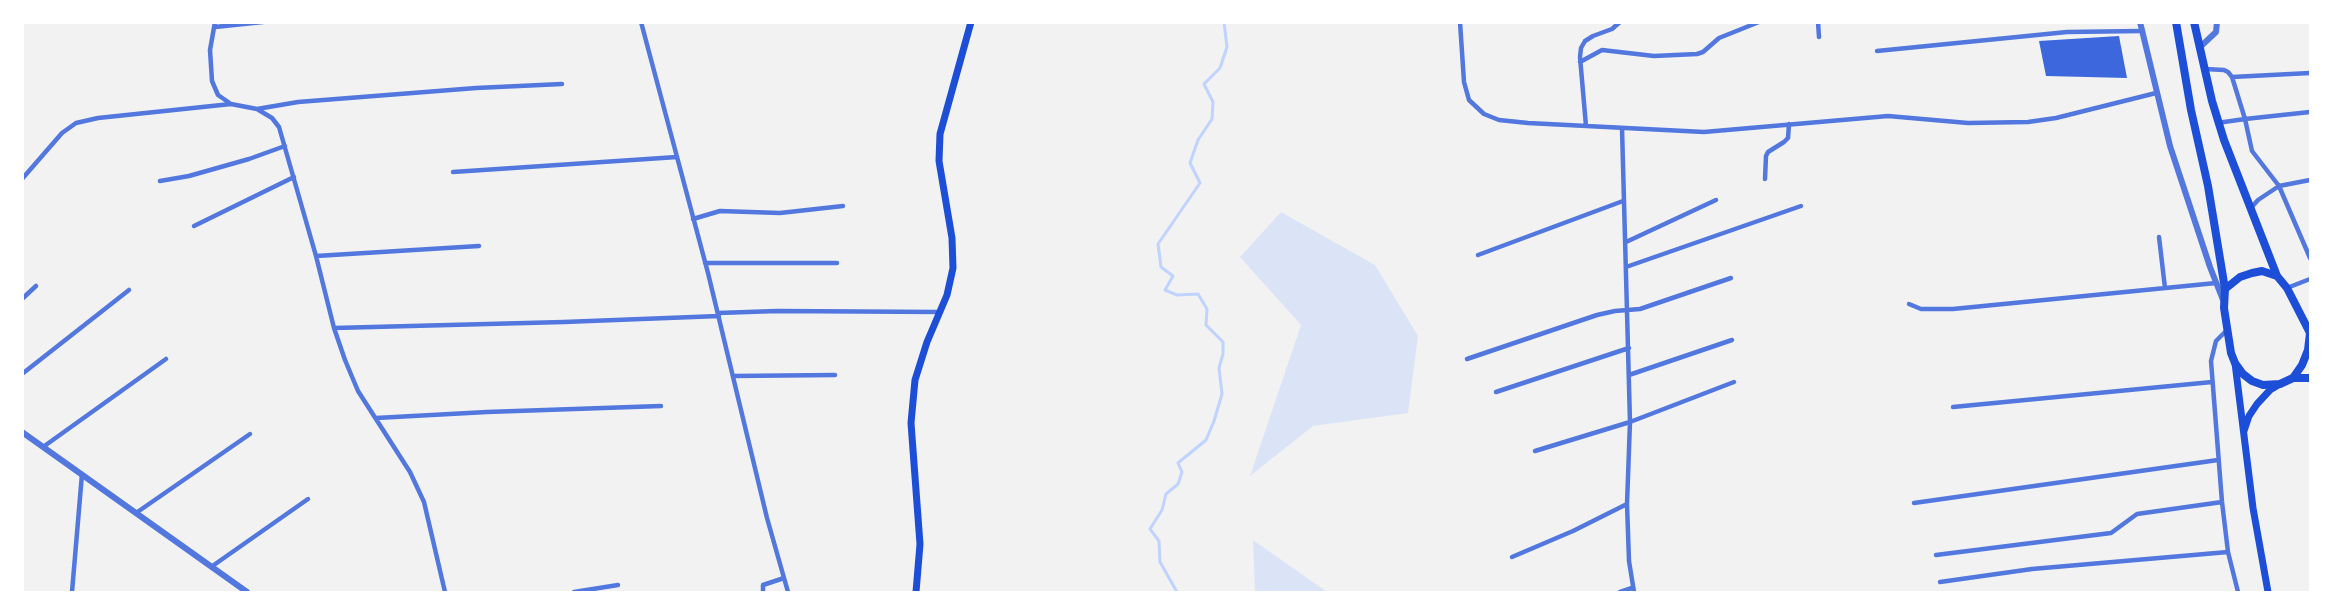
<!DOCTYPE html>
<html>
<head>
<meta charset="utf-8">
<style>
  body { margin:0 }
  #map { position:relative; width:2333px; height:615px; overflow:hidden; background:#f2f2f2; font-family:"Asap Condensed",sans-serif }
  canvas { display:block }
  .frame { position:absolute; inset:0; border:24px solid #fff; pointer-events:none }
</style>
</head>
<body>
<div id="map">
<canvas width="2333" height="615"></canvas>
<div class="frame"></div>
</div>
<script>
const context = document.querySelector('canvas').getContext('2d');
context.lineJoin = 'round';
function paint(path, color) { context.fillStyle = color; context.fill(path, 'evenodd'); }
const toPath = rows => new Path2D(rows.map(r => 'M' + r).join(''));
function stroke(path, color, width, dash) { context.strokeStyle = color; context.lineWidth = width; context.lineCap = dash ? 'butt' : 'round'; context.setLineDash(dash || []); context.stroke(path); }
paint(toPath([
  [1281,212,1375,265,1418,336,1408,413,1313,426,1250,476,1301,325,1240,257],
  [1253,540,1327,592,1255,592]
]), '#dbe4f7');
stroke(toPath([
  [1177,592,1160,562,1159,541,1150,529,1162,510,1166,494,1178,484,1182,472,1178,463,1206,440,1214,421,1222,394,1219,368,1223,354,1223,342,1206,325,1207,309,1198,294,1177,295,1165,290,1173,276,1161,267,1158,244,1200,183,1190,163,1198,140,1212,119,1213,102,1204,84,1220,68,1227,47,1224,22]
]), '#bfd3fe', 3);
paint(toPath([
  [2119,36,2127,78,2046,76,2039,41]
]), '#3d67dc');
stroke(toPath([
  [215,22,210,50,212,81,218,95,231,104,257,109,272,118,279,127,316,256,334,328,345,360,358,391,410,472,424,502,445,592],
  [641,22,708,273,767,518,788,592],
  [1460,22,1464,82,1469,100,1484,114,1499,120,1528,123,1704,132,1888,116,1968,123,2028,122,2056,118,2156,93],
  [1818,22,1819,37],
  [215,27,263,22],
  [1877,51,2067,32,2141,31],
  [1580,62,1602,50,1654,56,1697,54,1703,52,1719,38,1759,22],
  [2205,69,2224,70,2228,72,2232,77,2245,119,2217,123],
  [2232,77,2310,73],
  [257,109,298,102,476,88,562,84],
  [2310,112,2245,119,2252,151,2279,186,2310,258],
  [1586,126,1580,57,1581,48,1585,41,1593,36,1612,29,1620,22],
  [1622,128,1630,422,1627,504,1629,561,1634,592],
  [453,172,677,157],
  [22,179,62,133,76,123,98,118,231,104],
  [1765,179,1766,156,1768,152,1784,142,1788,138,1789,124],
  [160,181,189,176,249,159,285,146],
  [2250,209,2258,200,2279,186,2310,180],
  [693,219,720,211,780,213,843,206],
  [194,226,294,177],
  [2159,237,2165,288],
  [1626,242,1716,200],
  [1478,255,1623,201],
  [316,256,479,246],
  [705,263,837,263],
  [1626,267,1801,206],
  [2287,288,2310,279],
  [22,299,36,286],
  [1909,304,1921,309,1953,309,2216,283],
  [718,313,777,311,940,312],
  [334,328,564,322,719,316],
  [2227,330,2216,341,2211,361,2222,502,2228,552,2238,592],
  [1467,359,1597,315,1615,311,1640,309,1731,278],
  [22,374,129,290],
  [1629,375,1732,340],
  [733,376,835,375],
  [1496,392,1629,348],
  [1953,407,2212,382],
  [376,418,487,412,661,406],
  [43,447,166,359],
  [1535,451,1630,422,1734,382],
  [1914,503,2218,460],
  [136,513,250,434],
  [1936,555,2111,533,2137,514,2222,502],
  [1512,557,1573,531,1627,504],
  [211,567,308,499],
  [1940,582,2032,569,2228,552],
  [72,592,82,474],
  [574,592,618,585],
  [763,592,763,585,784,578],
  [1620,592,1632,588]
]), '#5277de', 4.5);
stroke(toPath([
  [2140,22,2170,146,2210,267,2223,300],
  [2199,48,2216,32,2217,22],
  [22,432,247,592]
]), '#5277de', 6);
stroke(toPath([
  [2235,363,2253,508,2268,592],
  [2244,431,2249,416,2257,404,2270,390,2280,384],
  [916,592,920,544,911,423,915,380,927,342,947,295,953,268,952,238,939,161,940,134,971,22]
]), '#1d4ed8', 7);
stroke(toPath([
  [2293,378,2310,378]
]), '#1d4ed8', 8);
stroke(toPath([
  [2176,22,2191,110,2208,186,2225,289,2224,308,2231,353,2235,363,2243,374,2252,381,2263,385,2280,384,2293,378,2302,365,2308,350,2310,333,2287,288,2277,276,2224,140,2212,101,2194,22],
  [2225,289,2240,277,2252,273,2262,271,2277,276]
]), '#1d4ed8', 8);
</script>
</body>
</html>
